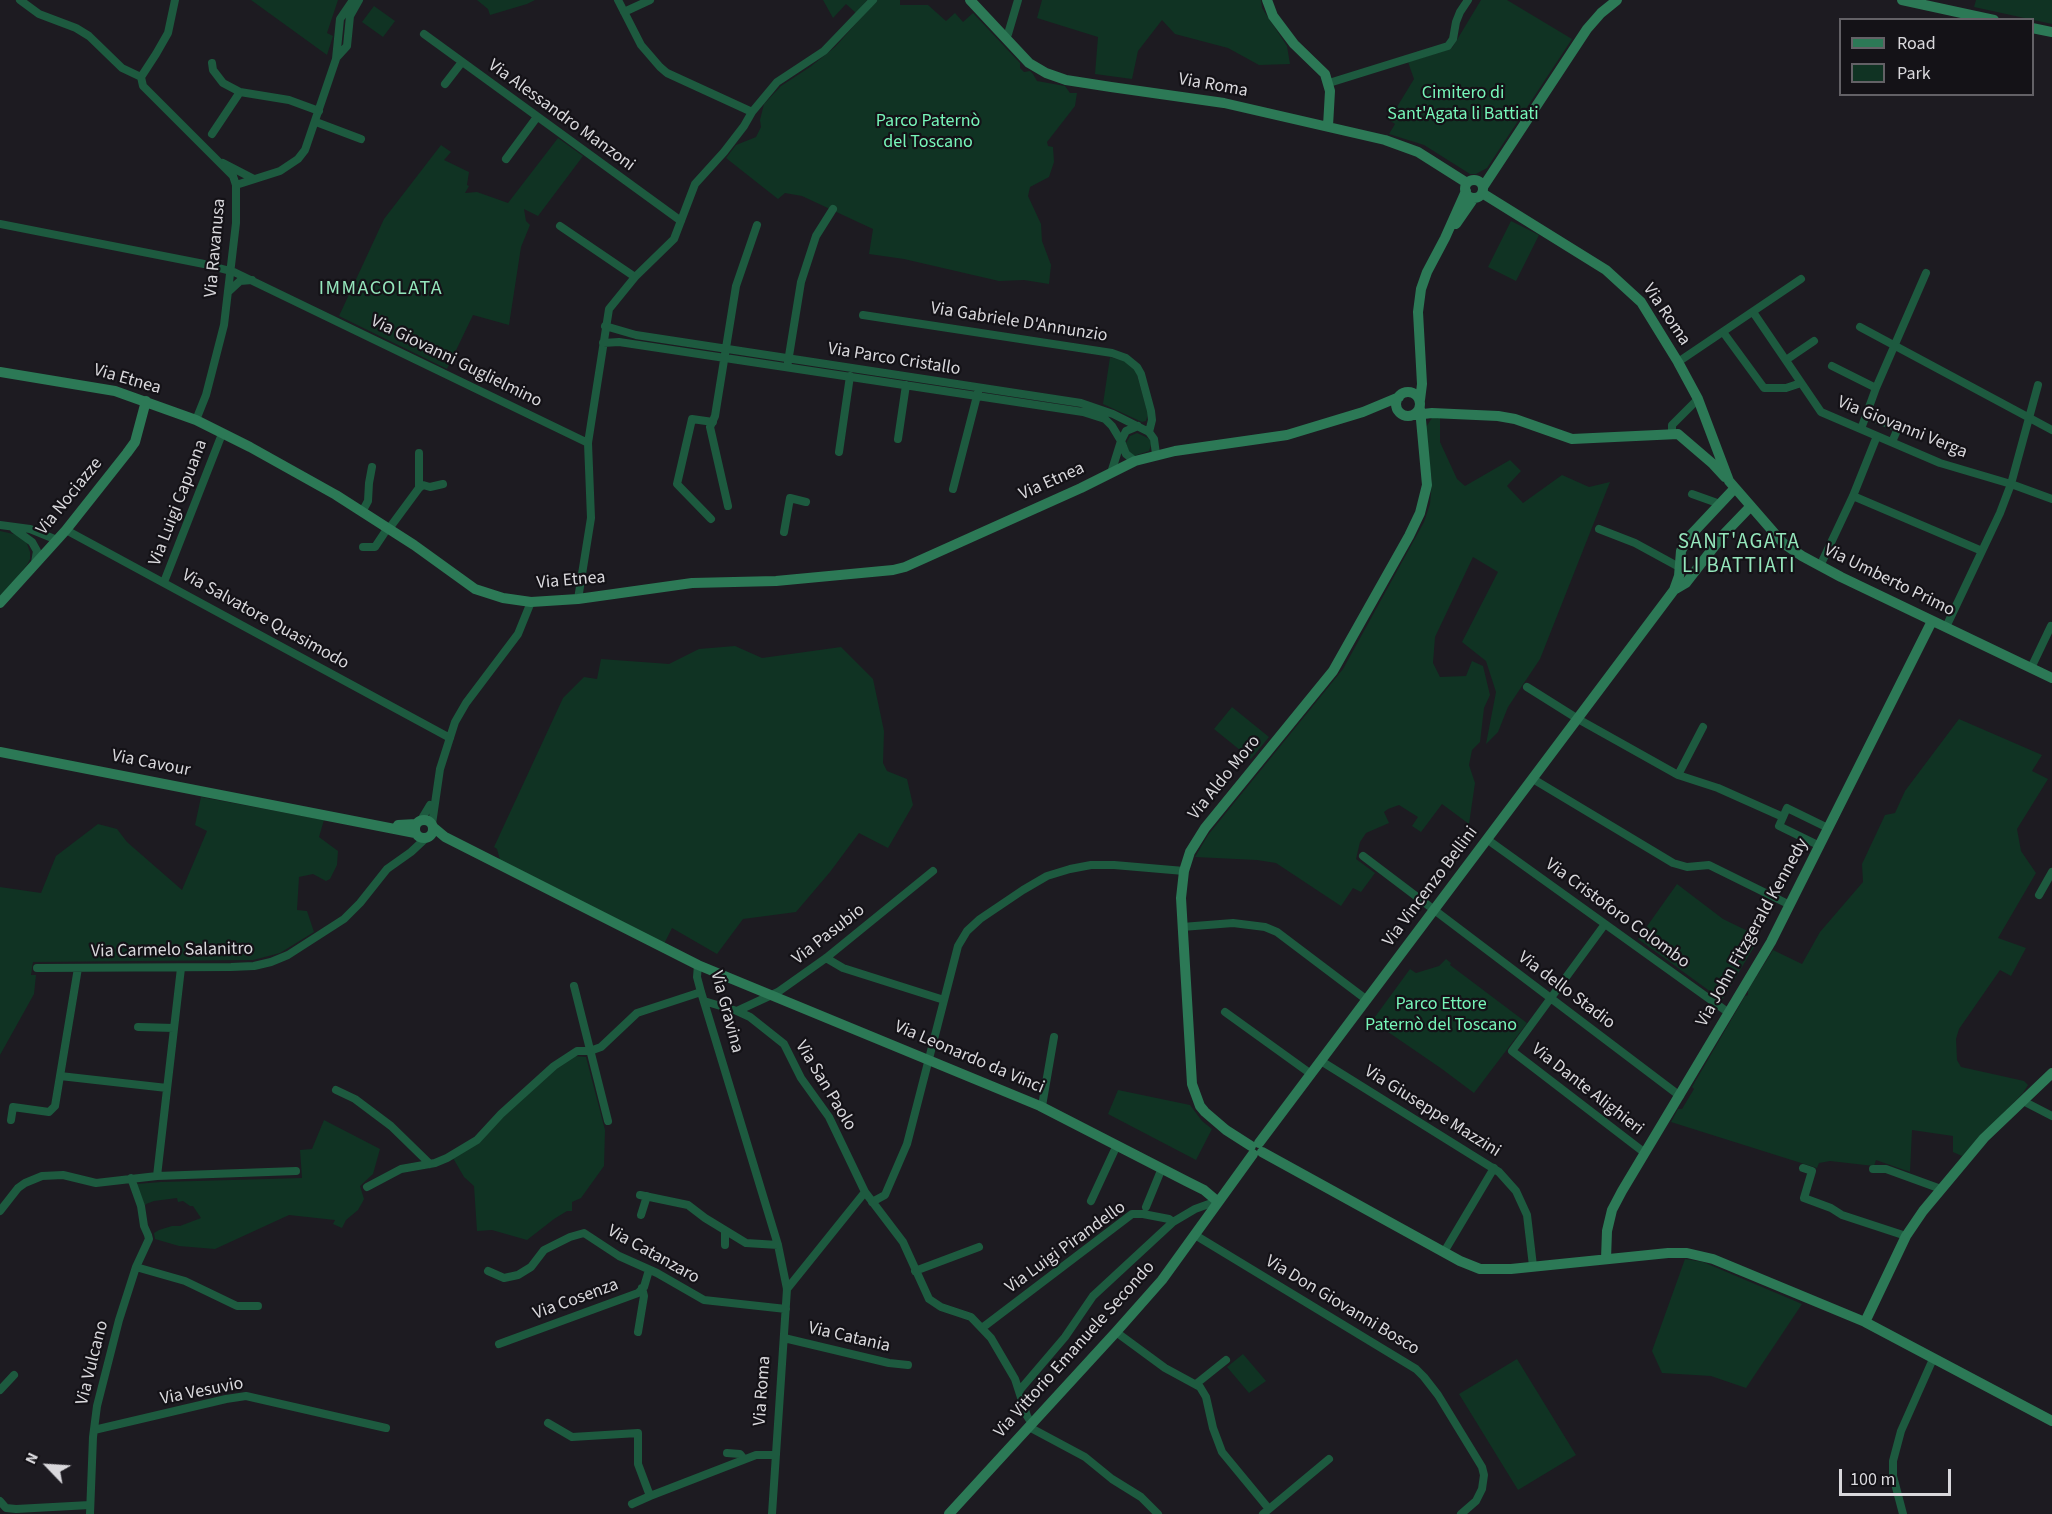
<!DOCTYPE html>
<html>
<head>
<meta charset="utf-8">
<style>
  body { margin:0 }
  #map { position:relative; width:2052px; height:1514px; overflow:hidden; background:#1d1b21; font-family:"Source Sans 3",sans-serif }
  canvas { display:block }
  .legend { position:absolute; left:1839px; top:18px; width:195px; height:78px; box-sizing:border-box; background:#141217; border:2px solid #636166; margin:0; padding:8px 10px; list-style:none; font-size:18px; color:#d9d8dc }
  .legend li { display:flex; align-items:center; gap:12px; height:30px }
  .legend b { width:30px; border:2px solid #636166 }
  .north { position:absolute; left:18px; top:1436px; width:60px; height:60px; -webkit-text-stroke:4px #141217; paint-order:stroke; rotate:295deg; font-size:16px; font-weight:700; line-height:24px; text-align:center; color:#d9d8dc }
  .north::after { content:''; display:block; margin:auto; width:21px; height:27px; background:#d9d8dc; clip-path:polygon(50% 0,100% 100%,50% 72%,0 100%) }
  .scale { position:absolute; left:1839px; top:1469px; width:112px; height:27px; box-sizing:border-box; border:3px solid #d9d8dc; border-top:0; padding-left:8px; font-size:18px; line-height:21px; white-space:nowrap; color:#d9d8dc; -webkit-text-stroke:4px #141217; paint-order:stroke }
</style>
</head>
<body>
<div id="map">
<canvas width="2052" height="1514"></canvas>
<ul class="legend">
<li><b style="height:8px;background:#2c7956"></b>Road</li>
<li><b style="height:16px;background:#103323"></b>Park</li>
</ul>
<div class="north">N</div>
<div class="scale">100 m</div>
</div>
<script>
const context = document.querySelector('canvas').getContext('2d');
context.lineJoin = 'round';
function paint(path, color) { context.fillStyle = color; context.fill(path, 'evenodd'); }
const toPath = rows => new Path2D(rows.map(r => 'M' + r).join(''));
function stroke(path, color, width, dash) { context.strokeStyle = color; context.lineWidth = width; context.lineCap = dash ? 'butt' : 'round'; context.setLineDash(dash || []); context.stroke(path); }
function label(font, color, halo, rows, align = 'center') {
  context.font = font + ' "Source Sans 3",sans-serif'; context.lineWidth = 4.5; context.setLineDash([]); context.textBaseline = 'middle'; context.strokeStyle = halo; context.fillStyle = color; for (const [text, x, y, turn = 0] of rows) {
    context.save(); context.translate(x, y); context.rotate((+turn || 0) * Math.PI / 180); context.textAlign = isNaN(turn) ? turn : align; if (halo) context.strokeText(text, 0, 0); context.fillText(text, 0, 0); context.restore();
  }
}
paint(toPath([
  [251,0,338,0,327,33,333,36,327,55],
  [477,0,535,0,527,4,490,15,488,9],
  [823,0,867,0,856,13,846,4,833,18],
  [877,0,900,0,900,5,928,5,946,21,955,13,963,22,973,13,1020,63,1020,68,1024,72,1030,71,1033,74,1037,81,1065,86,1070,93,1077,93,1075,106,1047,142,1048,146,1053,147,1054,162,1049,177,1030,187,1028,196,1041,224,1042,241,1051,265,1049,284,1024,280,999,281,904,259,869,254,873,229,802,196,785,193,778,199,726,158,736,145,756,137,761,127,760,120,764,104,781,86,810,67,835,47],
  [1042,0,1261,0,1262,8,1287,46,1290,64,1259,65,1228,48,1175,34,1162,20,1138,51,1132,79,1095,74,1098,37,1037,18],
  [1481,0,1507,0,1572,39,1487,168,1476,174,1470,174,1424,145,1389,134,1395,124,1389,120,1414,79,1408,62,1452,48],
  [1976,0,2052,0,2052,24,1974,7],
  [374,6,395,21,383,37,362,22],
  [558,138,583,156,538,216,524,209,526,221,530,225,521,247,509,325,473,315,447,369,339,316,384,219,441,145,451,152,444,160,469,172,467,185,469,186,465,193,477,192,508,203],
  [1511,221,1539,235,1516,281,1488,267],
  [1110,357,1127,362,1135,368,1148,414,1146,421,1142,422,1103,404],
  [1432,418,1440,418,1440,442,1457,479,1465,486,1510,460,1521,471,1507,486,1523,503,1562,475,1589,487,1610,482,1540,659,1508,707,1498,732,1486,744,1496,692,1486,661,1462,642,1498,572,1473,557,1435,637,1433,663,1440,677,1466,676,1472,661,1483,666,1490,695,1484,708,1480,742,1472,750,1469,765,1475,783,1469,824,1442,804,1421,832,1412,826,1418,817,1399,805,1388,809,1384,812,1389,823,1366,833,1360,842,1356,859,1375,873,1361,892,1353,888,1341,906,1276,863,1257,860,1195,857,1208,835,1343,669,1424,522,1430,504,1432,480,1424,430],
  [1137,433,1148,438,1151,441,1151,445,1149,451,1134,456,1129,452,1126,443,1130,436],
  [0,531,18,535,26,541,30,552,30,559,27,565,0,598],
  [735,646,762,658,841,647,873,679,884,731,883,763,887,771,907,779,913,805,888,848,859,833,830,872,796,912,743,919,717,954,672,928,664,944,500,860,497,849,494,847,563,698,584,677,597,679,601,659,669,664,699,649],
  [1232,707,1269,737,1251,759,1214,729],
  [1959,719,2042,755,2032,771,2048,779,2017,829,2021,851,2036,873,1998,938,2026,948,2011,976,2000,970,1959,1029,1956,1039,1957,1060,1961,1067,2024,1081,2028,1085,2023,1093,1962,1156,1953,1152,1953,1136,1912,1130,1910,1172,1876,1160,1874,1166,1830,1161,1819,1163,1817,1168,1671,1122,1678,1109,1682,1109,1694,1089,1692,1087,1745,996,1748,995,1748,990,1773,950,1802,964,1820,932,1863,882,1862,864,1885,815,1895,813,1905,791],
  [201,797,324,820,319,837,338,851,337,865,330,879,326,881,313,874,299,877,297,910,307,911,314,932,280,953,253,960,33,962,31,975,36,975,34,994,0,1055,0,887,41,893,56,856,98,824,117,829,127,842,182,890,207,831,195,825],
  [1677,884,1723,919,1760,937,1722,1000,1638,939],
  [1446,959,1451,963,1450,965,1527,1023,1474,1093,1442,1069,1372,1021,1410,969,1416,973,1439,966],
  [574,1056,586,1057,605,1130,604,1166,581,1198,572,1202,572,1211,567,1211,554,1219,527,1240,492,1230,477,1231,474,1186,464,1177,453,1158,554,1069],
  [1118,1090,1190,1105,1202,1121,1212,1129,1196,1160,1108,1114],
  [324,1120,380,1149,373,1174,360,1186,364,1199,362,1203,358,1210,346,1220,342,1228,333,1224,335,1220,289,1215,215,1249,179,1246,155,1239,154,1233,159,1230,172,1226,180,1226,201,1218,193,1206,190,1206,183,1201,178,1202,177,1198,154,1201,146,1204,146,1205,144,1204,136,1184,161,1182,302,1178,300,1150,312,1149],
  [1685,1259,1703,1262,1802,1304,1746,1388,1711,1376,1662,1373,1652,1351],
  [1243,1354,1266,1381,1249,1393,1227,1367],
  [1517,1359,1576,1455,1518,1490,1459,1394]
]), '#103323');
stroke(toPath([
  [20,0,39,14,76,28,89,36,122,68,141,77],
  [618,0,641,45,660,67,667,73,752,112],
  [624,12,650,0],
  [424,34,681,221],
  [1006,38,1008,34,1018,0],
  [337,57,347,46,350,16,359,0],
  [212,63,213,70,223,83,240,92,289,100,319,111],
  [141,77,143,86,233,176,236,185,236,223,224,325,206,395,196,420],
  [141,77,156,54,168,33,175,0],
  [1329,83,1448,46,1453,39,1456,22,1460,12,1468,0],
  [445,84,462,62],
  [316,122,361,139],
  [212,134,240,92],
  [506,159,537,117],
  [223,163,254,179],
  [236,185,280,171,298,159,305,150,336,59,340,19,353,0],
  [0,224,204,264,234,272,588,443],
  [560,226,635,277],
  [228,292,240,281,252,280],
  [1753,312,1821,412,1940,463,2011,484,2052,499],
  [863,315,1112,353,1126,358,1137,367,1141,374,1151,411,1152,420,1149,432],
  [605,326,636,335,1081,403,1113,414,1149,432,1154,439,1156,454],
  [1860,327,2052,430],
  [1723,332,1764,388,1786,388,1801,383],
  [603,343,619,342,1083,412,1105,419,1112,426,1121,441,1111,473],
  [1786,360,1814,341],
  [788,362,801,282,816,236,833,209],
  [1678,362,1801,279],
  [1832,366,1876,388],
  [1866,415,1898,428,1892,442],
  [1861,429,1876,388,1926,273],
  [1672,433,1672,425,1698,399],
  [898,439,906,385],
  [839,452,850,376],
  [1135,461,1126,454,1121,441,1126,431,1138,426],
  [419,488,423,485,430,487,443,484],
  [953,489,978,392],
  [1692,494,1720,504],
  [1853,496,1982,551],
  [728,506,710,427,715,416,736,286,757,225],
  [362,512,368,501,369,483,372,467],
  [711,519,677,484,692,419,713,422],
  [0,525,30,529,57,540],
  [14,529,32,542,37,551,35,563],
  [1599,529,1635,543,1679,567],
  [66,530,450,738],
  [388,530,419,488,419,453],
  [784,532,790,498,806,502],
  [363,547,375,547,387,529],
  [1820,566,1853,496,1877,436],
  [164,582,222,434],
  [578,599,591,518,588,443,609,309,635,277,674,239,695,184,724,152,744,126,752,112,777,82,824,51,873,0],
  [1946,627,2000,513,2011,484,2038,385],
  [2031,668,2051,626],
  [1527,687,1578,719,1678,775,1718,788,1783,817],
  [1678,775,1703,727],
  [1533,779,1673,863,1687,867,1709,865,1790,905],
  [421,820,430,805],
  [432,824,440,769,455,722,466,703,518,634,531,602],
  [1488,840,1729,1013],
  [1820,846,1779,826,1787,808,1828,828],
  [1363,856,1680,1096],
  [2039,895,2052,872],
  [1605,924,1512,1051,1645,1153],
  [1182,927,1233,923,1265,927,1277,932,1367,1000],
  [826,958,843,968,944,1000],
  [698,965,697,977,701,992,778,1245,787,1289,772,1514],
  [37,968,231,967,254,966,271,962,288,955,344,919,360,903,387,869,411,852,426,838],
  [574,986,608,1121],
  [704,1001,737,1011,750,1017,784,1044,801,1078,829,1117,865,1192,903,1242,929,1299,941,1307,971,1317,991,1338,1015,1379,1027,1416,1032,1424],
  [737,1011,778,992,826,958,933,871],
  [1225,1012,1311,1074],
  [138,1027,174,1028],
  [1321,1061,1499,1172,1516,1191,1527,1215,1533,1266],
  [60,1076,167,1088],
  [336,1090,355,1099,391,1126,430,1164],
  [2023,1101,2052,1116],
  [1042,1106,1054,1037],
  [11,1120,13,1107,49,1112,55,1106,78,968],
  [1803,1168,1812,1171,1804,1198,1831,1208,1842,1215,1906,1236],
  [1873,1169,1886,1169,1941,1189],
  [157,1176,296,1171],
  [367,1187,401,1169,435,1163,447,1158,477,1140,501,1114,554,1066,577,1051,590,1051,601,1047,637,1013,701,992],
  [640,1195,688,1205,705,1218,746,1243,778,1245],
  [1091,1201,1117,1145],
  [872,1202,885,1195,907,1144,958,946,967,931,980,919,1023,890,1047,876,1070,869,1091,865,1114,865,1184,871],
  [1146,1207,1162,1168],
  [0,1211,18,1188,25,1183,42,1176,63,1175,96,1183,157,1176,181,968],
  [641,1215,647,1196],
  [1195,1235,1416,1369,1424,1377,1438,1395,1482,1467,1484,1475,1482,1489,1476,1501,1461,1514],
  [725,1245,725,1231],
  [1444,1252,1494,1168],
  [136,1267,185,1281,237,1306,258,1306],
  [488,1271,504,1278,518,1275,531,1267,544,1250,570,1237,584,1233,619,1256,657,1273,704,1300,786,1309],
  [915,1271,979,1247],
  [787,1289,865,1192],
  [982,1328,1132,1214,1143,1214,1169,1219,1173,1222],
  [638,1332,644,1296,642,1288],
  [1116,1332,1165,1368,1200,1387,1206,1397,1213,1428,1222,1452,1269,1509],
  [784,1338,889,1363,908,1365],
  [499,1344,638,1293,644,1287,649,1270],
  [1196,1384,1226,1360],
  [0,1390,14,1375],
  [1019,1391,1065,1337,1093,1296,1173,1222,1195,1209,1217,1201],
  [548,1423,572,1437,638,1433,638,1464,650,1496,756,1455,776,1455],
  [1029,1427,1085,1457,1112,1479,1141,1497,1158,1514],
  [94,1430,226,1399,246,1396,386,1428],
  [727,1453,740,1454,744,1459],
  [0,1501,6,1508,16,1509,90,1505],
  [632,1504,650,1496],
  [90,1514,93,1437,97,1406,119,1320,136,1267,149,1239,148,1235,144,1226,141,1206,131,1178],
  [1263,1514,1329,1459],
  [1903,1514,1893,1476,1893,1461,1901,1431,1933,1359]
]), '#1d5a3f', 8);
stroke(toPath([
  [970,0,1029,63,1046,73,1066,80,1111,87,1224,103,1385,140,1418,152,1467,183],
  [1267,0,1273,16,1294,44,1325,74,1330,91,1328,126],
  [1902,0,1994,20],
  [2032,28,2052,32],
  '1465 189a9 9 0 1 1 18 0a9 9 0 1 1-18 0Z',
  [1483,187,1587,29,1601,13,1617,0],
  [1482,193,1606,270,1641,302,1678,362,1698,399,1729,481,1783,543,1802,556,1841,577,2052,678],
  [1456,224,1474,198],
  [0,372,115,391,196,420,250,447,336,495,414,545,475,589,503,598,531,602,578,599,692,583,776,581,893,570,905,567,1081,488,1135,461,1175,451,1287,435,1363,412,1399,397],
  '1396 404a12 12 0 1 1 24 0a12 12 0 1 1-24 0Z',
  [1420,400,1422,384,1418,312,1421,289,1427,272,1445,238,1466,191],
  [1414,415,1432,413,1498,416,1515,419,1572,439,1678,434,1713,464,1725,477],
  [1674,590,1686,583,1724,534,1750,507],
  [0,603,66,530,127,453,135,442,146,401],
  [0,752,415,833],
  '415 829a9 9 0 1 1 18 0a9 9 0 1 1-18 0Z',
  [398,825,416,824],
  [433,827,445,837,698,965,1040,1106,1186,1181,1204,1190,1217,1201],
  [1259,1143,1674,590,1679,576,1681,551,1687,539,1734,489],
  [1251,1146,1226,1130,1205,1112,1200,1106,1192,1084,1181,898,1184,871,1190,852,1205,828,1333,671,1409,536,1420,513,1427,485,1420,409],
  [1262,1152,1460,1261,1480,1269,1511,1269,1668,1253,1687,1253,1713,1259,1865,1322,2052,1421],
  [1606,1259,1607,1231,1612,1210,1622,1191,1771,942,1932,621],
  [1865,1322,1906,1236,1923,1211,1984,1138,2052,1073],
  [949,1514,1116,1332,1162,1280,1253,1154]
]), '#2c7956', 10);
label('18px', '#d9d8dc', '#141217', [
  ["Via Roma",1213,86,10],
  ["Via Alessandro Manzoni",561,116,36],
  ["Via Ravanusa",216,248,-85],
  ["Via Roma",1666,315,56],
  ["Via Gabriele D'Annunzio",1019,323,9],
  ["Via Parco Cristallo",894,360,9],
  ["Via Giovanni Guglielmino",456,362,26],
  ["Via Etnea",127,380,16],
  ["Via Giovanni Verga",1902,428,22],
  ["Via Etnea",1052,482,-24],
  ["Via Nociazze",70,497,-51],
  ["Via Luigi Capuana",179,503,-69],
  ["Via Etnea",571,581,-5],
  ["Via Umberto Primo",1889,581,26],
  ["Via Salvatore Quasimodo",265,620,29],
  ["Via Cavour",151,764,11],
  ["Via Aldo Moro",1225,778,-51],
  ["Via Vincenzo Bellini",1431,887,-53],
  ["Via Cristoforo Colombo",1617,914,36],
  ["Via John Fitzgerald Kennedy",1753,933,-61],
  ["Via Pasubio",829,935,-38],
  ["Via Carmelo Salanitro",172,951,-1],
  ["Via dello Stadio",1566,991,37],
  ["Via Gravina",726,1012,75],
  ["Via Leonardo da Vinci",969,1058,23],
  ["Via San Paolo",825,1086,59],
  ["Via Dante Alighieri",1587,1090,38],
  ["Via Giuseppe Mazzini",1432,1112,32],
  ["Via Luigi Pirandello",1066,1248,-36],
  ["Via Catanzaro",653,1255,29],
  ["Via Cosenza",576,1300,-20],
  ["Via Don Giovanni Bosco",1342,1306,31],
  ["Via Catania",849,1338,13],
  ["Via Vittorio Emanuele Secondo",1075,1350,-48],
  ["Via Vulcano",93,1363,-76],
  ["Via Roma",763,1391,-86],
  ["Via Vesuvio",202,1392,-11]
]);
label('18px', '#77f6b9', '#141217', [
  ["Cimitero di",1463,94],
  ["Sant'Agata li Battiati",1463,115],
  ["Parco Paternò",928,122],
  ["del Toscano",928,143],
  ["Parco Ettore",1441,1005],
  ["Paternò del Toscano",1441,1026]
]);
context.letterSpacing = '1.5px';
label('20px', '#95e6bc', '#141217', [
  ["IMMACOLATA",381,290]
]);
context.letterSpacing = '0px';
context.letterSpacing = '1.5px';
label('21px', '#95e6bc', '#141217', [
  ["SANT'AGATA",1739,543],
  ["LI BATTIATI",1739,567]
]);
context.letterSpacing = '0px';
</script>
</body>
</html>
